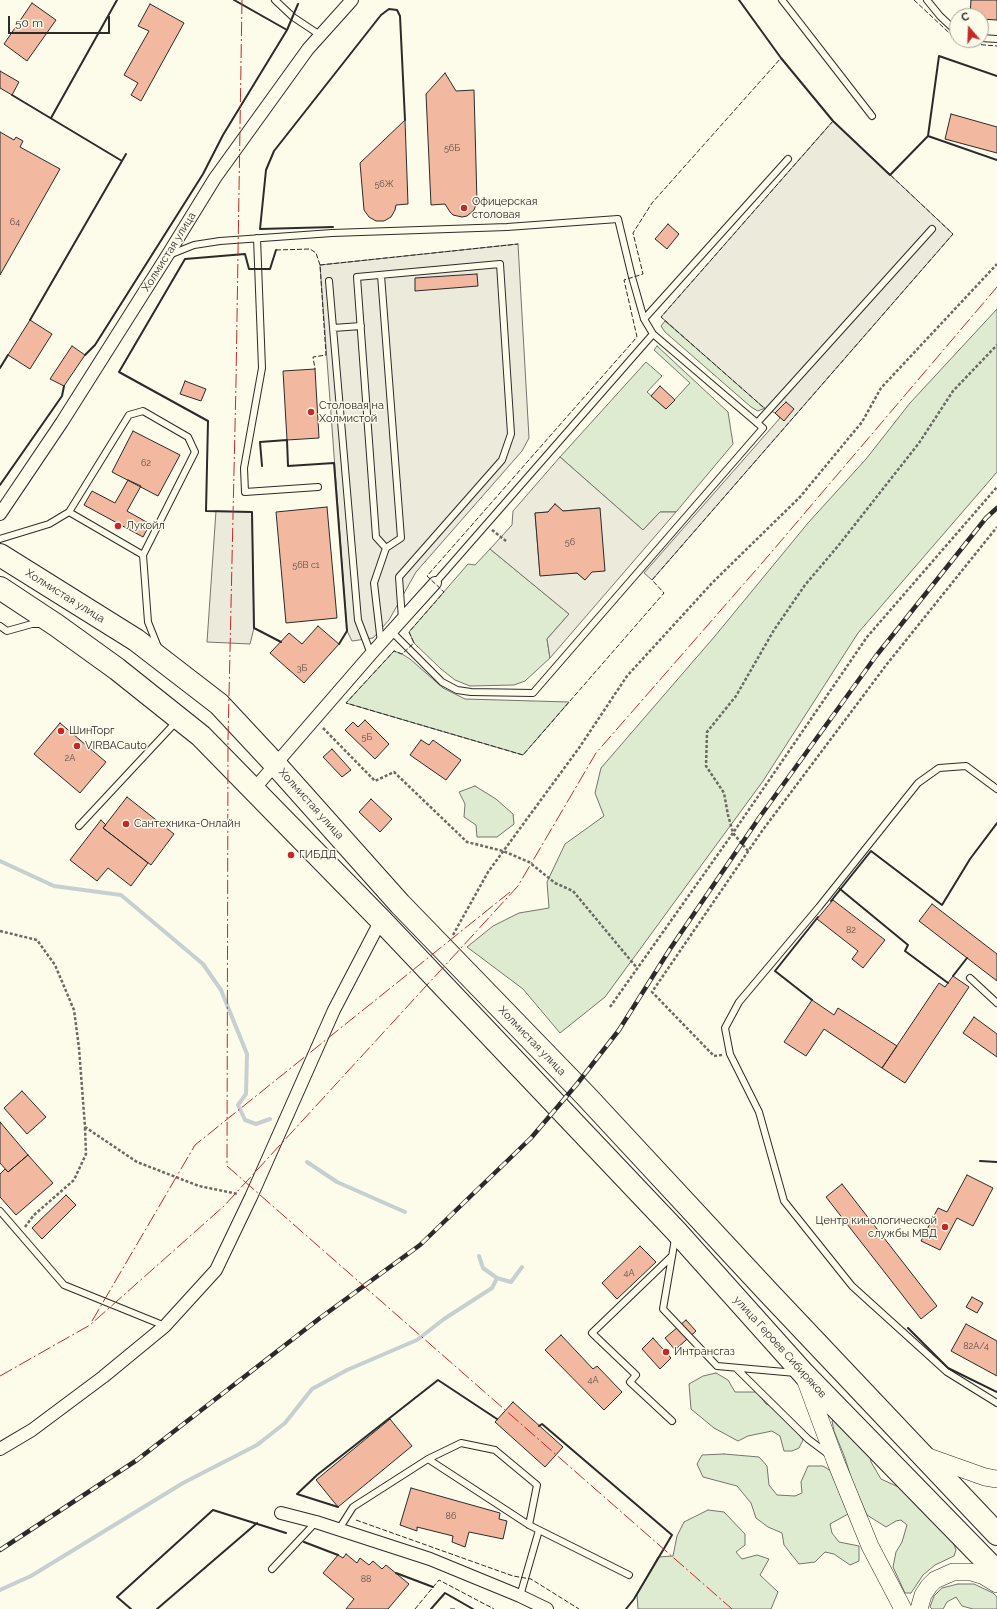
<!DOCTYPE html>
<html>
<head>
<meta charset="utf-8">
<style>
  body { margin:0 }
  #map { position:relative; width:997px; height:1609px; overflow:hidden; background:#fdfbea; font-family:Raleway,sans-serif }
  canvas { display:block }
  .north { position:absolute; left:949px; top:8px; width:40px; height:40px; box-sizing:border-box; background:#fdfbea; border:1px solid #a9a89e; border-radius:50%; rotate:341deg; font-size:11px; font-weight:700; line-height:16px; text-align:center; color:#2b2b2b }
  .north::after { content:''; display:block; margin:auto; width:14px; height:18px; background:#c62828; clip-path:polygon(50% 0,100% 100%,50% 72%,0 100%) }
  .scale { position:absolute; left:8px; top:16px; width:102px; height:18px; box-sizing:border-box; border:2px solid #2b2b2b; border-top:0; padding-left:5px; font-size:12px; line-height:14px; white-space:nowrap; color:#2b2b2b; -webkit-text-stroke:3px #fdfbea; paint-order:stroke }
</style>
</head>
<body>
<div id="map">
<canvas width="997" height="1609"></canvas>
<div class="north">С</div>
<div class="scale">50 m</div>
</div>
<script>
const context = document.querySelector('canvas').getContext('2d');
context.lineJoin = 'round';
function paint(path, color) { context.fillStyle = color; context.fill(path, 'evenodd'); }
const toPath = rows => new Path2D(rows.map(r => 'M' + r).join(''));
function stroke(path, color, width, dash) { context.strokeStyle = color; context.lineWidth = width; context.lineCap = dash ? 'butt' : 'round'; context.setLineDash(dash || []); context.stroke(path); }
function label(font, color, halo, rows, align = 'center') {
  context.font = font + ' Raleway,sans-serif'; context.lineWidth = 3; context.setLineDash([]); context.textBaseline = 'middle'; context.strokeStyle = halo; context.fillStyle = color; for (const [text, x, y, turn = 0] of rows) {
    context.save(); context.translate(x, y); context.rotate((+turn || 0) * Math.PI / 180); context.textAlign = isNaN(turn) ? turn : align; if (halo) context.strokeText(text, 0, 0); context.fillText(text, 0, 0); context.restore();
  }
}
const green = toPath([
  [997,309,997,472,858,633,763,781,605,997,560,1033,523,989,467,947,493,926,519,913,549,908,547,882,565,844,604,816,595,793,601,768,715,636,808,523,866,459,910,403,997,309],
  [665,321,765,408,758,411,751,407,665,332,661,326,665,321],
  [657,346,728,412,733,444,676,512,660,512,643,530,560,457,646,362,662,376,647,392,666,409,690,383,654,350,657,346],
  [490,549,569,614,547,639,550,658,525,681,514,685,470,686,455,680,441,669,414,643,409,632,468,564,475,565,490,549],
  [394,651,402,654,410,659,443,688,465,699,569,702,523,755,346,703,394,651],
  [475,786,496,799,513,814,514,824,497,837,477,837,476,825,464,817,465,804,459,792,475,786],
  [716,1373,728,1380,735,1392,757,1392,766,1404,774,1407,795,1429,803,1440,799,1448,792,1451,784,1451,780,1436,772,1431,748,1436,738,1441,714,1428,691,1409,689,1384,703,1376,716,1373],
  [837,1417,870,1452,871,1462,881,1479,905,1490,952,1539,956,1550,954,1556,935,1565,923,1575,911,1593,905,1593,893,1567,896,1552,902,1542,907,1525,901,1520,896,1521,886,1527,867,1515,853,1484,845,1458,834,1431,832,1421,837,1417],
  [724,1454,759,1457,767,1466,769,1485,777,1495,795,1496,802,1493,801,1482,808,1466,823,1466,839,1476,850,1513,830,1524,832,1533,839,1542,859,1546,859,1561,850,1565,834,1554,825,1552,815,1562,799,1564,784,1545,782,1533,768,1527,756,1518,751,1503,737,1486,703,1477,697,1464,702,1455,724,1454],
  [708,1510,724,1512,745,1534,745,1545,736,1552,742,1559,757,1555,769,1559,760,1575,778,1592,771,1609,638,1609,637,1594,658,1557,673,1556,677,1536,684,1522,708,1510],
  [958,1584,974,1584,993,1593,997,1597,997,1609,973,1609,962,1606,956,1597,947,1602,943,1609,932,1609,930,1607,934,1596,942,1588,958,1584]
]);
paint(green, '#deebd1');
stroke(green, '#74746e', 1);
const parking = toPath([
  [833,121,953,234,652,580,644,573,780,418,775,413,763,407,661,317,833,121],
  [518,244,529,438,522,451,416,572,389,620,373,638,352,641,347,631,320,265,518,244],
  [560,457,643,530,660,512,676,512,550,658,547,639,569,614,490,549,512,525,513,511,560,457],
  [555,504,563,511,600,508,585,580,577,573,540,575,535,513,548,512,555,504],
  [216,511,252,512,254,628,250,644,207,642,216,511]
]);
paint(parking, '#eceadb');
stroke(parking, '#74746e', 1);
stroke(toPath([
  [0,861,54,886,121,895,203,964,221,990,247,1054,246,1094,238,1105,245,1120,256,1124,270,1119],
  [307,1162,337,1182,405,1212],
  [479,1256,483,1268,497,1278,511,1282,522,1267],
  [0,1590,31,1576,183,1483,257,1445,285,1423,312,1389,347,1370,417,1340,444,1319,492,1288,497,1278]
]), '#c7d0d0', 4);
const building = toPath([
  [971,0,997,0,997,20,981,19,981,16,970,16,971,0],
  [32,3,56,20,27,61,4,44,32,3],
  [150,4,184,23,141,101,131,95,138,83,124,75,149,31,138,26,150,4],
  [0,71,19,82,12,95,0,88,0,71],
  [445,73,456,91,474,90,477,202,474,210,467,216,462,217,453,215,450,212,445,204,431,205,426,94,445,73],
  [951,114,997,127,997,153,945,139,951,114],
  [405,120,408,204,396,205,395,210,391,217,384,221,376,221,369,217,364,210,360,163,405,120],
  [0,132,14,140,16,137,23,141,20,147,60,169,0,275,0,132],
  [668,224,679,234,667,249,655,239,668,224],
  [477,274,478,286,415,291,415,278,477,274],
  [30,320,52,334,30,369,8,355,30,320],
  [72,346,85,355,64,386,50,379,72,346],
  [315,369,319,438,287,440,283,371,315,369],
  [185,381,206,389,201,401,180,394,185,381],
  [660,386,675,400,666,409,651,396,660,386],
  [786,402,794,409,784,421,775,413,786,402],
  [133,431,180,455,158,496,112,472,133,431],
  [128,480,141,486,127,511,150,524,143,537,84,505,92,491,115,503,128,480],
  [555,504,563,511,600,508,605,571,592,572,585,580,577,573,540,576,535,513,548,512,555,504],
  [327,507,337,618,286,623,276,512,327,507],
  [318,626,339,644,304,683,270,653,289,633,302,644,318,626],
  [365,720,389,744,375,759,345,730,353,722,358,727,365,720],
  [60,723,106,762,80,793,34,754,60,723],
  [421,740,429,745,433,740,461,760,446,780,410,755,421,740],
  [332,749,351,770,342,777,323,757,332,749],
  [127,797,174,834,151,865,103,828,127,797],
  [371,799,392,819,380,832,359,812,371,799],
  [101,820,106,825,103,828,148,863,131,886,108,868,97,881,70,860,101,820],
  [833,900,885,940,863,968,852,959,858,951,817,919,833,900],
  [932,904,997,954,997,981,919,921,932,904],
  [953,976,969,987,905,1083,882,1068,939,983,945,987,953,976],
  [812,1000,834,1015,838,1008,897,1046,882,1068,824,1029,806,1056,784,1042,812,1000],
  [974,1017,997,1034,997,1057,963,1033,974,1017],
  [22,1091,46,1117,27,1134,4,1108,22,1091],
  [0,1122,28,1155,8,1172,0,1163,0,1122],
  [28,1155,53,1183,16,1215,0,1197,0,1174,5,1169,8,1172,28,1155],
  [967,1175,993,1188,973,1226,957,1218,940,1250,921,1241,938,1208,947,1212,967,1175],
  [842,1184,937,1306,921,1319,826,1197,842,1184],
  [66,1195,76,1205,42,1239,32,1228,66,1195],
  [640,1246,656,1262,617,1299,602,1283,640,1246],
  [972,1297,983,1303,977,1313,966,1307,972,1297],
  [686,1320,696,1331,675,1350,665,1338,686,1320],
  [966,1324,997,1341,997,1376,951,1351,966,1324],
  [561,1335,593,1369,597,1366,622,1392,604,1410,545,1350,561,1335],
  [653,1338,671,1358,660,1369,642,1349,653,1338],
  [513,1402,563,1447,545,1467,495,1422,513,1402],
  [390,1419,412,1446,338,1507,316,1480,390,1419],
  [411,1488,500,1513,499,1519,507,1521,503,1539,469,1532,465,1547,452,1542,453,1536,417,1527,417,1531,400,1525,411,1488],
  [346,1554,357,1563,360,1558,369,1565,373,1561,382,1569,386,1565,409,1584,388,1609,346,1609,354,1599,323,1573,338,1555,343,1558,346,1554]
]);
paint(building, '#f2b8a0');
stroke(building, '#2b2b2b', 1);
const lane = toPath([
  [275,0,293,17,320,35],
  [782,0,872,116],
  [927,0,940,16,957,32],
  [981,38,997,39],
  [257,238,262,368,244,468,245,492,318,487],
  [169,255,194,245,220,241,332,233,507,227,618,219,632,277,644,319,653,334,763,428,533,693,471,692,457,690,442,682,392,632],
  [381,275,401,538,386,548],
  [329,281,358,620,371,654],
  [644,319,788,159],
  [333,328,361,326],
  [757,423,932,229],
  [69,512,129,415,143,411,188,437,195,452,143,555],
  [0,539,49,524,69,512,143,555,148,622,158,647],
  [435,583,653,334],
  [0,626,7,631,32,624,42,624],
  [381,643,374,583,386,548,376,537,357,277,500,264,511,434,502,460,399,577,402,619],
  [997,789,966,766,939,768,918,783,819,907,739,1002,725,1028,730,1054,759,1112,784,1201,852,1286,947,1372,997,1403],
  [79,826,176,722],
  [970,978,997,1003],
  [0,1211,64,1285,165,1326],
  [675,1239,663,1309,717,1366,796,1373],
  [672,1256,592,1333,636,1375,630,1382,672,1421],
  [736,1368,808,1439,828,1454],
  [428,1459,461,1443,495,1450,537,1485,529,1525],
  [339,1529,353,1507,428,1459,529,1525,629,1575],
  [272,1569,316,1522],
  [520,1596,539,1530]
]);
const street = toPath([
  [0,514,62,422,167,256,215,178,308,49,352,0],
  [254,789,371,654,435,583],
  [0,1449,32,1430,103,1377,165,1326,216,1270,251,1197,334,1010,381,920],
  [281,1513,316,1522,430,1559,520,1596,547,1609]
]);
const secondary = toPath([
  [804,1376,835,1460,870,1546,903,1609],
  [923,1455,985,1477,997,1479],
  [919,1609,923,1595,929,1586,935,1580,953,1572,971,1572,984,1576,997,1584]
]);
const highway = toPath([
  [0,555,136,640,219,704,275,764,400,904,586,1096,769,1293,997,1534],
  [0,588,56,625,117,669,201,736,381,920,676,1231,804,1374,997,1572]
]);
stroke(lane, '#2b2b2b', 8);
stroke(street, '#2b2b2b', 14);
stroke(secondary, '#2b2b2b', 18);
stroke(highway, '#2b2b2b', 24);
stroke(toPath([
  [492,530,506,541],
  [323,728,375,781,394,772,467,842,503,851,529,862,555,883,573,891,637,968],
  [748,851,733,833,728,815,724,793,706,766,707,732,736,696,774,630,805,585,838,546,919,443,953,391,997,345],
  [0,931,37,940,55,965,74,1010,79,1048,85,1127,137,1162,199,1186,238,1194],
  [453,935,488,872,579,748,627,676,713,582,800,497,862,422,881,388,997,264],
  [610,1007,733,833,867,637,997,487],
  [722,1055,714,1056,652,992,762,831,887,664,997,527],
  [25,1227,34,1215,74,1180,86,1154,85,1127]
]), '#6a6964', 2.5, [3, 2]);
stroke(lane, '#fdfbea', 6);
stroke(street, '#fdfbea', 12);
stroke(secondary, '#fdfbea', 17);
stroke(highway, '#fdfbea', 22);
const rail = toPath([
  [0,1550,137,1460,320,1318,420,1245,531,1138,577,1084,619,1030,670,949,759,818,876,656,986,518,997,508]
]);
stroke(rail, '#2b2b2b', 4.5);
stroke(rail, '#fdfbea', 3, [9]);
stroke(toPath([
  [914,0,960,43,997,46],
  [781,58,833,121,953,234,652,580,664,593,523,755,346,703,394,651,402,654,414,643,409,632,444,592,427,576,637,337,624,280,643,274,633,233,652,203,781,58],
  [276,250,310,249,316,253,320,265,326,355,313,357,315,369],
  [320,265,518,244],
  [763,407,661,317,833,121],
  [356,1520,513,1576,531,1579,579,1609],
  [415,1609,439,1580,494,1609],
  [450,1609,456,1609]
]), '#2b2b2b', 1, [5, 2]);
stroke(toPath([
  [739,0,781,58,833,121,890,175,928,136,997,160],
  [287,30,298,4],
  [12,95,122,161],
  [51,118,117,0],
  [928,136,939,56,997,76],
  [333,227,260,229,266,170,274,151,381,15,389,9,397,10,400,16,405,120],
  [276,250,270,269,249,269,245,254,185,259,119,372,208,421,206,511,252,512,254,628,281,642],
  [30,320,126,154],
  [85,355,95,345,203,174,223,135,287,30,234,0],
  [0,368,8,355],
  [262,466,260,442,287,440,288,466,334,463,347,631,339,644],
  [0,485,62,396,64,386],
  [840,889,908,945,905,951,948,983],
  [831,901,871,851,942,905,970,859,997,823],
  [953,976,967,958],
  [812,1000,775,971,818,917],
  [980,1161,997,1162],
  [908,1328,948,1368,997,1392],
  [539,1426,542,1424,672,1535,634,1599,626,1609],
  [338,1507,297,1494,317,1475,438,1380,497,1419],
  [304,1542,338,1555],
  [396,1573,433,1587],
  [131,1609,117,1597,213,1510,286,1533],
  [157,1609,257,1523],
  [431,1609,445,1593,473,1609]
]), '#2b2b2b', 2);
stroke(toPath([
  [242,0,236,382,228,740,227,1166,732,1609],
  [92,1321,195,1145,510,892],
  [0,1376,90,1325,224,1206,518,886,596,753,769,555,997,287]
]), '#c62828', 1, [14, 3, 2, 3]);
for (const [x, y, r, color] of [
  [464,208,4,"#c62828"],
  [311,412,4,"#c62828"],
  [118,526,4,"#c62828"],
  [61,731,4,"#c62828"],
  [77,746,4,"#c62828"],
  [126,824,4,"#c62828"],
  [291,855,4,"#c62828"],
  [945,1227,4,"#c62828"],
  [666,1352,4,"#c62828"]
]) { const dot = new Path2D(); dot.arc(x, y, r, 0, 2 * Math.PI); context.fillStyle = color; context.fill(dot); stroke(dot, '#fdfbea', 1.5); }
label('9px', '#5d4e48', null, [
  ["56Б",452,148],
  ["56Ж",384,184],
  ["64",15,222],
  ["62",146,463],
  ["56",570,542],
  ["56В с1",306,565],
  ["3Б",302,668],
  ["5Б",367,737],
  ["2А",70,758],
  ["82",851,930],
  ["4А",629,1273],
  ["82А/4",976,1346],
  ["4А",593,1380],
  ["86",451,1516],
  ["88",366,1579]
]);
label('11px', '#2b2b2b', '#fdfbea', [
  ["Офицерская",472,202],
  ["столовая",472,215],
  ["Столовая на",319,406],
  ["Холмистой",319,419],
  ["Лукойл",126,526],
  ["ШинТорг",69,731],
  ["VIRBACauto",85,746],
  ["Сантехника-Онлайн",134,824],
  ["ГИБДД",299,855],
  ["Центр кинологической",937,1221,"right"],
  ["службы МВД",937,1234,"right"],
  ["Интрансгаз",674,1352]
], 'left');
label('11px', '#2b2b2b', '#fdfbea', [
  ["Холмистая улица",169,252,-58],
  ["Холмистая улица",65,596,32],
  ["Холмистая улица",311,804,48],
  ["Холмистая улица",532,1041,46],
  ["улица Героев Сибиряков",780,1347,48]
]);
</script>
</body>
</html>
